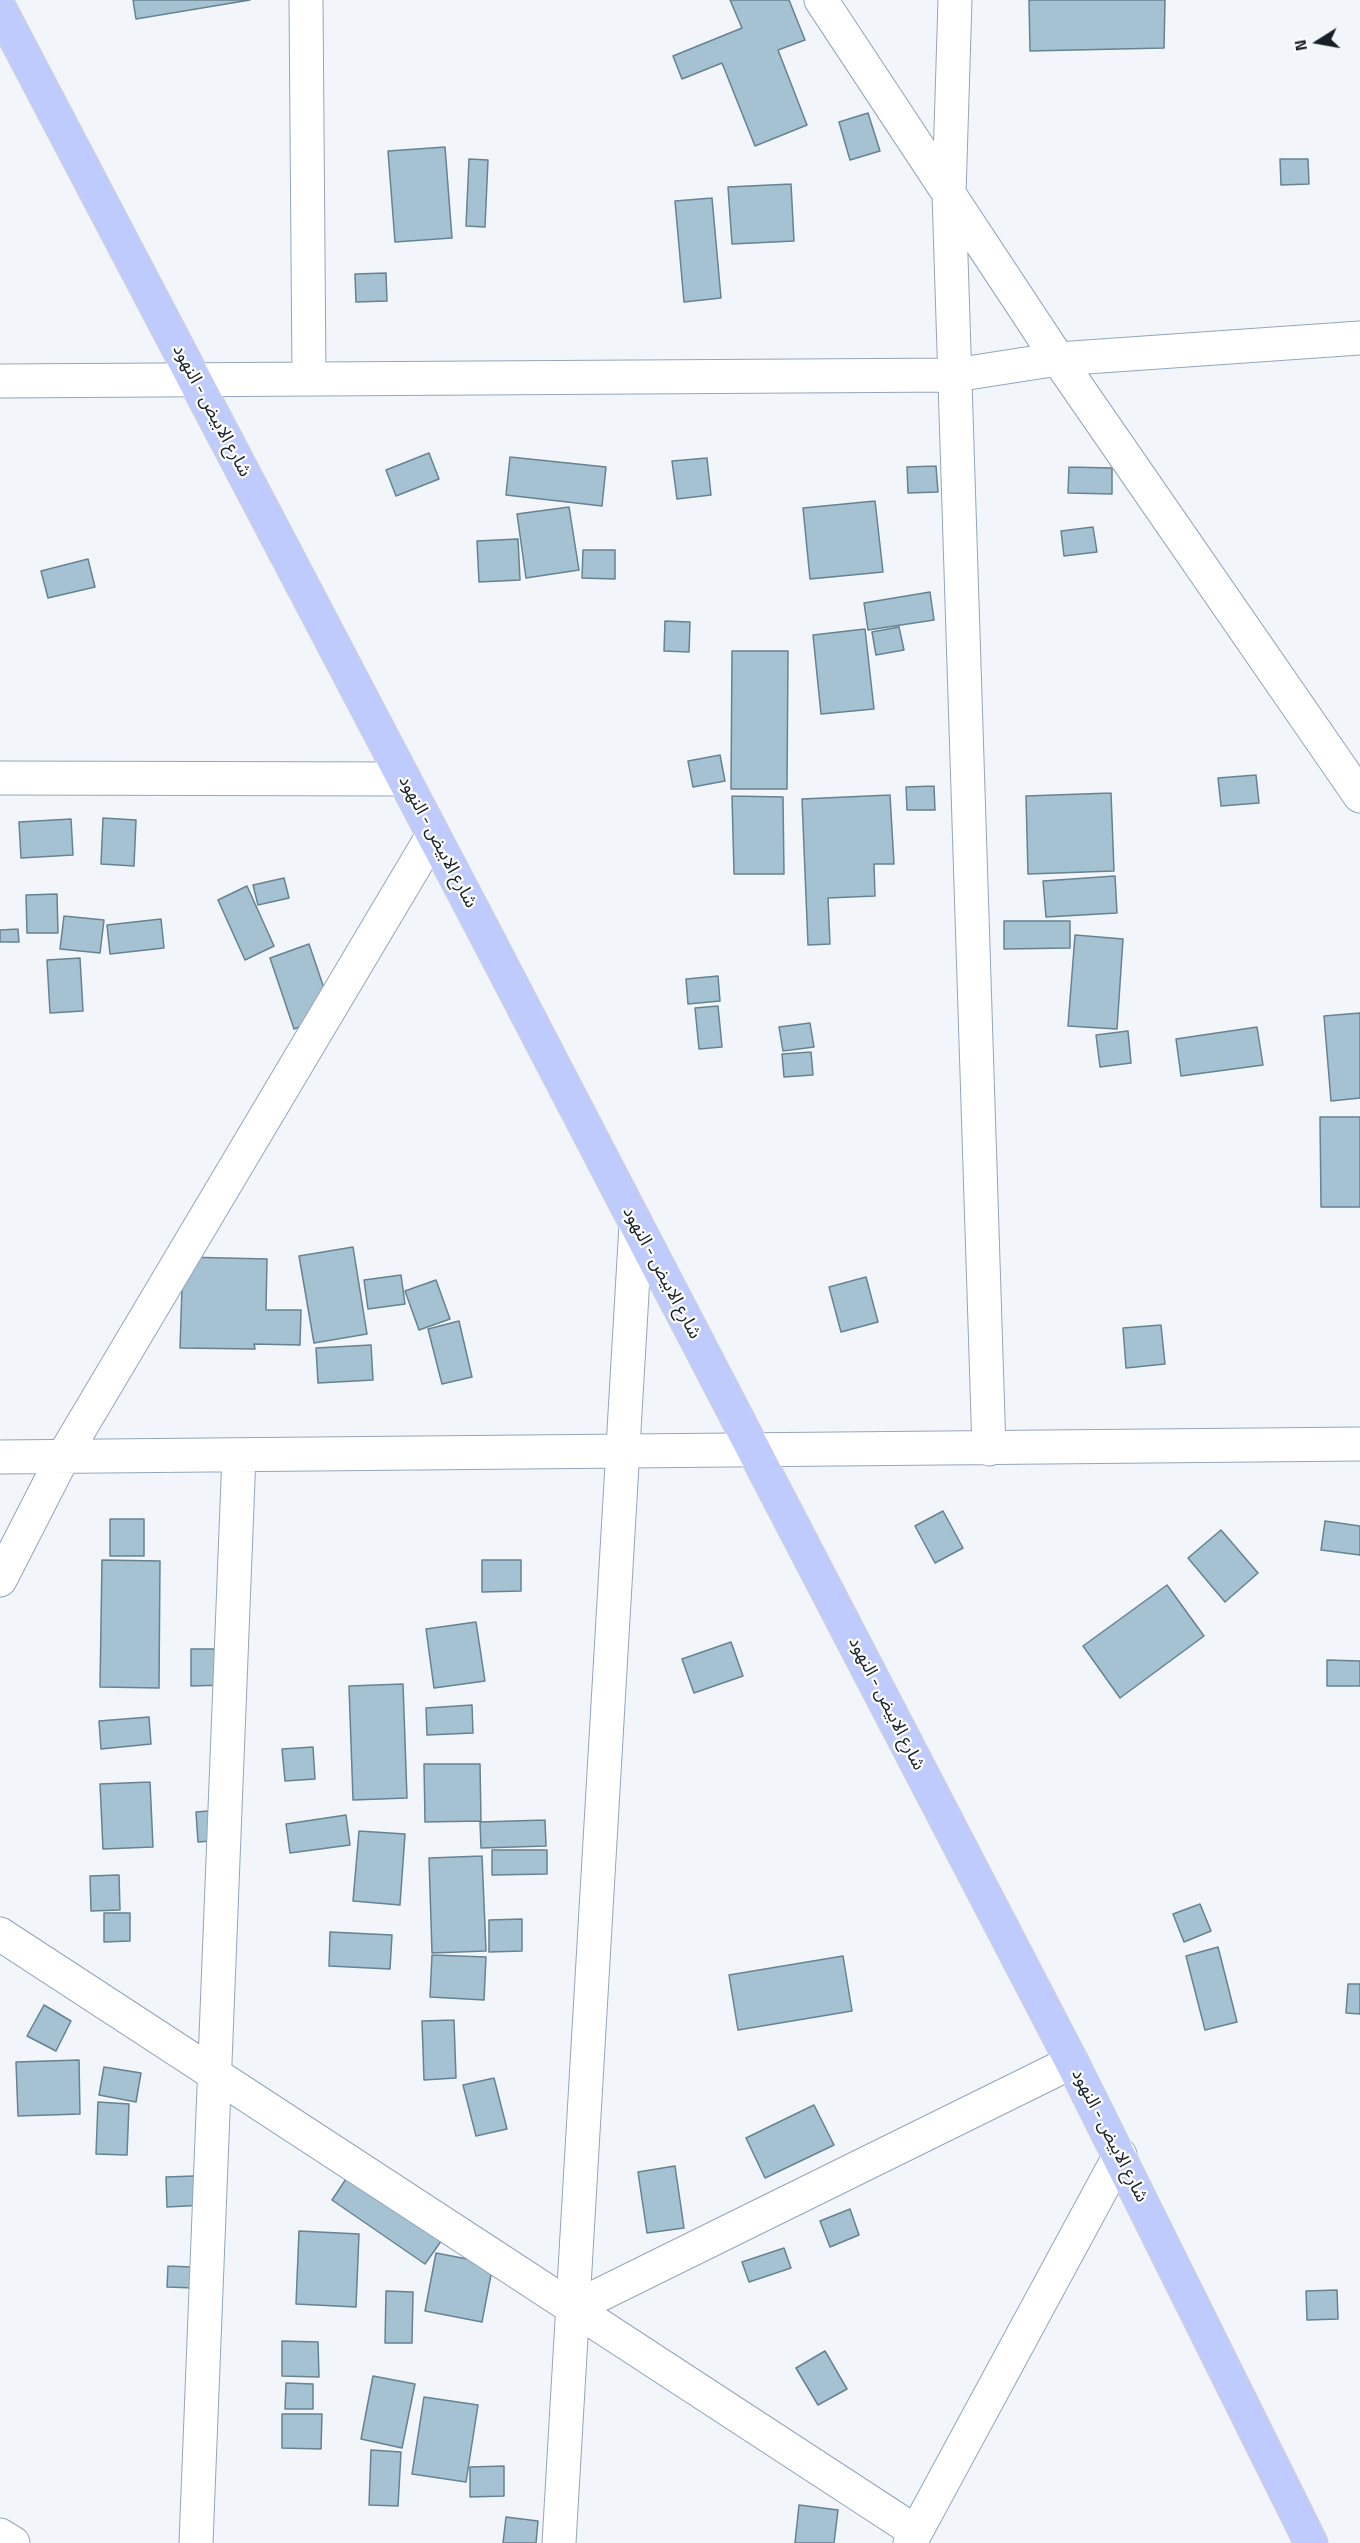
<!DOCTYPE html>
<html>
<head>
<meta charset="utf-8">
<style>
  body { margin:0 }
  #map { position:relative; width:1360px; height:2543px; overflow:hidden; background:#f2f6fb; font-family:"Titillium Web",sans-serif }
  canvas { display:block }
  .north { position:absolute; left:1288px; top:12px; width:60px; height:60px; -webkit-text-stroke:4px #fff; paint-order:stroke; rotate:259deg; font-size:16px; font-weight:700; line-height:24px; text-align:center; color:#171f27 }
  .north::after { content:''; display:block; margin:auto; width:21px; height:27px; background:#171f27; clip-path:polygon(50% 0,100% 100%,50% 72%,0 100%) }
</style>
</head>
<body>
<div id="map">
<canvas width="1360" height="2543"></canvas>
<div class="north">N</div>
</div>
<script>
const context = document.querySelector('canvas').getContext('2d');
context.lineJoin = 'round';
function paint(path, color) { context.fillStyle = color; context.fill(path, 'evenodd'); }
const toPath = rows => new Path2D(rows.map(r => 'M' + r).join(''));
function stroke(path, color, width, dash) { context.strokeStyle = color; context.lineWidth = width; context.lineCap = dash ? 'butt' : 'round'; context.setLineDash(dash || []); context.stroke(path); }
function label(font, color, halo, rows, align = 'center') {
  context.font = font + ' "Titillium Web","Noto Sans Arabic",sans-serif'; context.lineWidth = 4.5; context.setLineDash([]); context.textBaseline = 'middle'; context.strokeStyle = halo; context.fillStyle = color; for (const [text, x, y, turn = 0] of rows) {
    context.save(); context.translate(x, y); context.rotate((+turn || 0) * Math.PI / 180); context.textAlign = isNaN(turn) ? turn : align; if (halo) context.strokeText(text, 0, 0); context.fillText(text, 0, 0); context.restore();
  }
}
const building = toPath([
  [133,0,250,0,136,19,133,0],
  [730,0,789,0,805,40,778,50,807,125,755,146,722,63,682,79,673,56,742,28,730,0],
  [1029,0,1165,0,1164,48,1030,51,1029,0],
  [868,113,880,151,850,160,839,122,868,113],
  [445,147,452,238,395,242,388,151,445,147],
  [469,159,488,160,485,227,466,226,469,159],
  [1280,159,1308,159,1309,184,1281,185,1280,159],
  [791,184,794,241,732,244,728,187,791,184],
  [712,198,721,298,684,302,675,201,712,198],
  [386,273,387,301,356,302,355,274,386,273],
  [429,453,439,479,396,496,386,470,429,453],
  [510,457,606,467,602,506,506,495,510,457],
  [707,458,711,495,677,499,672,461,707,458],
  [936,466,938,492,908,493,907,467,936,466],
  [1069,467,1112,468,1112,494,1068,493,1069,467],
  [875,501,883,572,810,579,803,508,875,501],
  [569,507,579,570,526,578,517,514,569,507],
  [1093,527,1097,552,1064,556,1061,531,1093,527],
  [518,539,520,580,479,582,477,541,518,539],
  [583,550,615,550,615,579,582,578,583,550],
  [88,559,95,587,48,598,41,571,88,559],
  [930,592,934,620,868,630,864,603,930,592],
  [665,621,690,622,689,652,664,651,665,621],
  [899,627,904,650,876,655,872,632,899,627],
  [865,629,874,709,821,714,813,635,865,629],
  [732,651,788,651,787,789,731,789,732,651],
  [720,755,725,781,693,787,688,761,720,755],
  [1256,775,1259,803,1221,806,1218,778,1256,775],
  [934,786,935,810,907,810,906,787,934,786],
  [1111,793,1114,871,1028,874,1026,796,1111,793],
  [890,795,894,864,874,864,875,896,828,898,830,944,808,945,802,799,890,795],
  [732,796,783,797,784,874,734,874,732,796],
  [103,818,136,820,134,866,101,864,103,818],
  [71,819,73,855,21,858,19,822,71,819],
  [1115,876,1117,913,1046,917,1043,881,1115,876],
  [284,878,289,898,258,905,253,885,284,878],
  [247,886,274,946,245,960,218,900,247,886],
  [57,894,58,933,27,933,26,895,57,894],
  [64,916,104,920,100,953,60,949,64,916],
  [161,919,164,948,110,954,107,925,161,919],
  [1004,921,1070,921,1070,948,1004,949,1004,921],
  [18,929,19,942,0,942,0,930,18,929],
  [1075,935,1123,939,1117,1029,1068,1026,1075,935],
  [309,944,333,1015,294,1029,270,958,309,944],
  [80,958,83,1011,50,1013,47,960,80,958],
  [718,976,720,1001,688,1004,686,979,718,976],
  [718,1006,722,1047,699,1049,695,1008,718,1006],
  [1360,1013,1360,1098,1331,1101,1324,1016,1360,1013],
  [810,1023,814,1047,783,1051,779,1027,810,1023],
  [1257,1027,1263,1065,1181,1076,1176,1039,1257,1027],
  [1128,1031,1131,1063,1100,1067,1096,1035,1128,1031],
  [811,1052,813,1075,784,1077,782,1054,811,1052],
  [1320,1117,1360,1117,1360,1207,1321,1207,1320,1117],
  [353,1247,367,1334,314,1343,299,1256,353,1247],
  [183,1257,267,1259,266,1310,301,1310,300,1345,254,1344,255,1349,180,1348,183,1257],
  [401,1275,405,1304,368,1309,364,1280,401,1275],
  [866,1277,878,1322,841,1332,829,1287,866,1277],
  [436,1280,450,1319,419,1330,405,1291,436,1280],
  [459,1321,472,1377,442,1384,428,1329,459,1321],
  [1161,1325,1165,1364,1126,1368,1123,1328,1161,1325],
  [371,1345,373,1380,318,1383,316,1348,371,1345],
  [943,1511,963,1548,935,1563,915,1526,943,1511],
  [110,1519,144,1519,144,1556,110,1556,110,1519],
  [1325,1521,1360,1526,1360,1555,1321,1550,1325,1521],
  [1221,1530,1258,1573,1225,1602,1188,1558,1221,1530],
  [102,1560,160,1561,159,1688,100,1687,102,1560],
  [482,1560,521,1560,521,1591,482,1592,482,1560],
  [1167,1585,1204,1636,1120,1698,1083,1646,1167,1585],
  [476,1622,485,1681,434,1688,426,1629,476,1622],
  [731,1642,743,1676,694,1693,682,1659,731,1642],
  [191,1649,226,1649,226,1685,191,1686,191,1649],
  [1327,1660,1360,1661,1360,1686,1327,1686,1327,1660],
  [403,1684,407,1798,353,1800,349,1686,403,1684],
  [472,1705,473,1733,427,1735,426,1708,472,1705],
  [149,1717,151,1744,101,1749,99,1721,149,1717],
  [313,1747,315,1779,285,1781,282,1749,313,1747],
  [424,1764,480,1764,481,1821,425,1822,424,1764],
  [150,1782,153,1847,103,1849,100,1784,150,1782],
  [221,1810,224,1840,198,1842,196,1812,221,1810],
  [346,1815,350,1845,290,1853,286,1824,346,1815],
  [545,1820,546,1846,481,1848,480,1822,545,1820],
  [359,1831,405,1834,400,1905,353,1901,359,1831],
  [492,1850,547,1850,547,1874,492,1875,492,1850],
  [482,1856,486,1951,432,1953,429,1858,482,1856],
  [119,1875,120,1910,91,1911,90,1876,119,1875],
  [1200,1904,1211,1931,1184,1942,1173,1914,1200,1904],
  [104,1913,130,1913,130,1941,104,1942,104,1913],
  [522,1919,522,1951,489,1952,489,1920,522,1919],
  [330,1932,392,1935,390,1969,329,1966,330,1932],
  [1218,1947,1237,2022,1205,2030,1186,1956,1218,1947],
  [432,1955,486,1957,484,2000,430,1997,432,1955],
  [843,1956,852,2011,738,2030,729,1975,843,1956],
  [1348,1984,1360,1984,1360,2014,1346,2013,1348,1984],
  [44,2005,71,2021,56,2051,27,2036,44,2005],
  [454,2020,456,2078,424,2080,422,2021,454,2020],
  [79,2060,80,2114,18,2116,16,2062,79,2060],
  [104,2067,141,2073,136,2102,99,2095,104,2067],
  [494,2078,507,2129,476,2136,463,2085,494,2078],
  [98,2102,129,2104,127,2155,96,2154,98,2102],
  [814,2105,834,2145,765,2178,746,2138,814,2105],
  [675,2166,684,2228,647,2233,638,2172,675,2166],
  [350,2173,444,2237,425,2264,332,2200,350,2173],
  [222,2175,223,2204,167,2207,166,2177,222,2175],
  [850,2209,859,2235,830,2247,820,2221,850,2209],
  [299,2231,359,2234,356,2307,296,2304,299,2231],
  [784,2248,791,2268,749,2282,742,2262,784,2248],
  [436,2253,493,2264,482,2322,425,2311,436,2253],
  [168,2266,192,2267,220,2289,167,2287,168,2266],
  [1337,2290,1338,2319,1307,2320,1306,2291,1337,2290],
  [386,2291,413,2292,412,2343,385,2343,386,2291],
  [282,2341,318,2342,319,2377,282,2376,282,2341],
  [825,2351,847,2389,818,2405,796,2368,825,2351],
  [373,2376,415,2384,402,2448,361,2439,373,2376],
  [286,2383,313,2384,313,2409,285,2409,286,2383],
  [424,2397,478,2405,466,2482,412,2474,424,2397],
  [282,2414,322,2414,321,2449,282,2448,282,2414],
  [371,2450,401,2452,398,2506,369,2505,371,2450],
  [504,2466,504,2496,470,2497,470,2467,504,2466],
  [799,2505,838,2510,834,2543,795,2543,799,2505],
  [506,2517,538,2521,536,2543,503,2543,506,2517]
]);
paint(building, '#a5c2d2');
stroke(building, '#678291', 1.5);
const minor = toPath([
  [306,0,309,378],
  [821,0,1058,359,1360,796],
  [955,0,949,194,989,1449],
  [0,381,955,375,1058,359,1360,338],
  [0,778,404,779],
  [0,1457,1360,1444],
  [0,1580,63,1457,433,835],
  [0,1934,916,2532],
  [573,2308,1072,2062],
  [0,2535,13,2543],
  [196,2543,239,1455],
  [559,2543,636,1225],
  [910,2543,1120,2155]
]);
const trunk = toPath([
  [0,9,476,916,1072,2062,1311,2543]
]);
stroke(minor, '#93a6bc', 35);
stroke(trunk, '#d1d2d4', 35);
stroke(minor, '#fff', 33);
stroke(trunk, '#becbfc', 33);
label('18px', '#171f27', '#fff', [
  ["شارع الابيض - النهود",211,411,62],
  ["شارع الابيض - النهود",437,842,62],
  ["شارع الابيض - النهود",661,1273,62],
  ["شارع الابيض - النهود",886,1704,63],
  ["شارع الابيض - النهود",1109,2136,63]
]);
</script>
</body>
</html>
